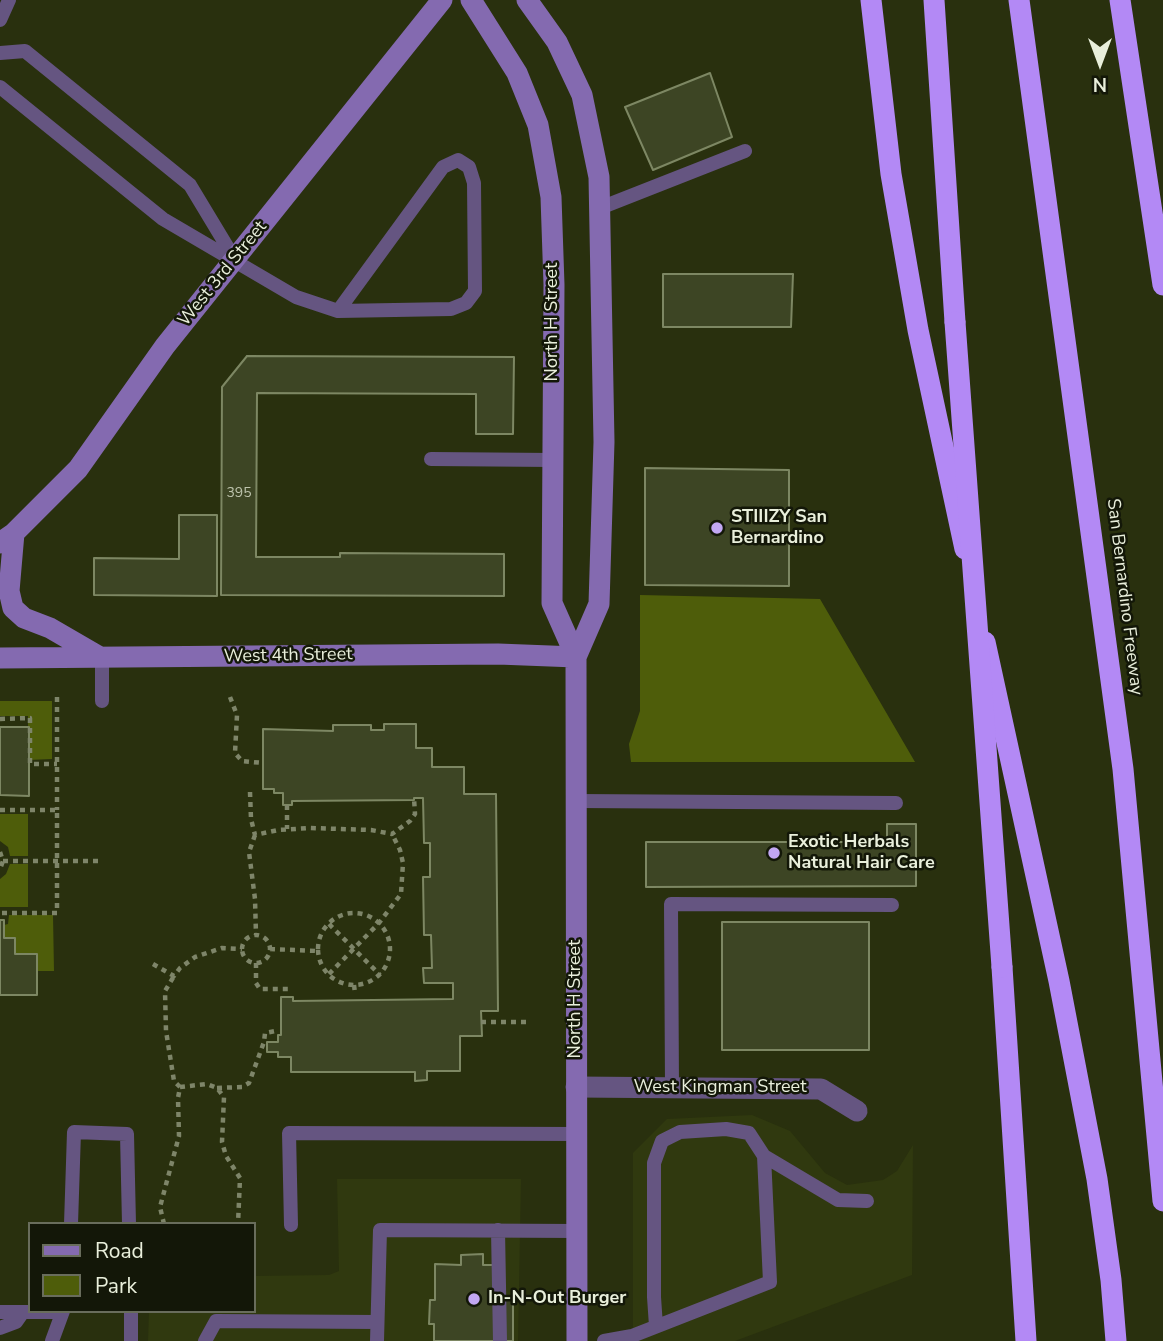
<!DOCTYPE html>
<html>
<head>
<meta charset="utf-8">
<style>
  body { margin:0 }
  #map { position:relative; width:1163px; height:1341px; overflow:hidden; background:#29300e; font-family:"Nunito Sans",sans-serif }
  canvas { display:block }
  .legend { position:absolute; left:28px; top:1222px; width:228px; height:91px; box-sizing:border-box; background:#131708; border:2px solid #696d5c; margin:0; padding:9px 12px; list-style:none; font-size:21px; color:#e9efdb }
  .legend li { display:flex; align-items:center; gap:14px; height:35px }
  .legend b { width:35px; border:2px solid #696d5c }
  .north { position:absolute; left:1065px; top:28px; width:70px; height:70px; -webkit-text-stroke:5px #131708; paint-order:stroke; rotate:180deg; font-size:19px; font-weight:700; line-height:28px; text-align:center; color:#e9efdb }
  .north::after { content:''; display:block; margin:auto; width:24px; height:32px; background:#e9efdb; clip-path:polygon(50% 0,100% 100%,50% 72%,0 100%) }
</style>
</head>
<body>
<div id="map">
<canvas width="1163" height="1341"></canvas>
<ul class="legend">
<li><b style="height:9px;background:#846ab0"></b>Road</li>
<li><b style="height:19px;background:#4e5d0a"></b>Park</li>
</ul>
<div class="north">N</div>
</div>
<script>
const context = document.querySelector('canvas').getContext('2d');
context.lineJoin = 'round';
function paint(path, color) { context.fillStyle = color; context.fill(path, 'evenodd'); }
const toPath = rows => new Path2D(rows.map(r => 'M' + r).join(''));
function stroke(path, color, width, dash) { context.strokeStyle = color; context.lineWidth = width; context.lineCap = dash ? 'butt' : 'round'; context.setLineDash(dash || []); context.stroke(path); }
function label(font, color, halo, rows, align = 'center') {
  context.font = font + ' "Nunito Sans",sans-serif'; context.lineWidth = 5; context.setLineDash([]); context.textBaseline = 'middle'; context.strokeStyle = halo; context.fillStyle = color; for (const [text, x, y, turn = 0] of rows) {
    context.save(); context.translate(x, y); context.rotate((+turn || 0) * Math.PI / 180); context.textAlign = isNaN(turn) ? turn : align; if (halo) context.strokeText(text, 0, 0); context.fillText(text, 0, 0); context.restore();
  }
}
paint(toPath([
  [752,1115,790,1131,825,1173,847,1185,883,1180,897,1171,913,1145,912,1275,735,1341,633,1341,633,1153,667,1119],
  [337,1179,521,1179,518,1341,148,1341,149,1311,254,1311,254,1276,329,1275,339,1271]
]), '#30390f');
paint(toPath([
  [640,595,820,599,915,762,631,762,629,744,640,711],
  [0,701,52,701,52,759,28,760,28,716,0,716],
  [0,814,28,814,28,856,10,856,8,847,0,841],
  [10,864,28,864,28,907,0,907,0,879,6,874],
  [9,915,53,915,54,971,37,971,37,954,15,954,15,938,4,938,4,925,8,924]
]), '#4e5d0a');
const building = toPath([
  [710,73,732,137,653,170,625,107,710,73],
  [663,274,793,274,791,327,663,327,663,274],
  [247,356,514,357,513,434,476,434,476,394,257,393,256,557,340,557,340,553,504,554,504,596,221,595,222,387,247,356],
  [645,468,789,470,789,586,645,585,645,468],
  [179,515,217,515,217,596,94,595,94,558,179,559,179,515],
  [384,724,416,724,416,748,432,748,432,767,464,767,464,794,496,794,498,1011,481,1011,482,1036,460,1036,460,1071,427,1071,427,1080,415,1081,415,1072,291,1072,291,1057,278,1057,278,1052,267,1052,267,1042,278,1042,278,1035,281,1035,281,997,293,997,293,1001,453,999,453,983,424,983,423,968,432,968,431,935,424,935,423,877,430,877,430,843,424,843,423,798,414,798,414,800,292,801,292,805,283,805,283,793,274,793,274,789,263,789,263,729,333,731,333,725,371,725,371,730,384,730,384,724],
  [0,727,29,727,29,796,0,795,0,727],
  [887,824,916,824,916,886,646,887,646,842,887,842,887,824],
  [0,920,4,920,4,938,15,938,15,954,37,954,37,995,0,995,0,920],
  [722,922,869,922,869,1050,722,1050,722,922],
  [483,1254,483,1265,493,1265,493,1297,513,1297,513,1341,434,1341,434,1324,429,1324,430,1300,435,1300,435,1264,461,1265,461,1255,483,1254]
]);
paint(building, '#3d4524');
stroke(building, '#7d8763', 2);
stroke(toPath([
  [57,697,57,810],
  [230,697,237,715,235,753,242,761,263,763],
  [0,719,30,718,30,764,57,764],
  [250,792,251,819,255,835,278,830,310,828,371,830,392,834,410,821,415,814,414,798],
  [287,805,287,829],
  [0,810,57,810,57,913,0,913],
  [255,835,249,852,255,899,256,935],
  [0,852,3,861,0,869],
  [3,861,102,861],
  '318 949a36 36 0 1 1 72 0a36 36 0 1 1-72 0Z',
  [329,924,380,975],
  '242 949a14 14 0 1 1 28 0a14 14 0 1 1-28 0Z',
  [270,949,318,951],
  [256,963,256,983,260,989,292,989],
  [153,964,174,976,180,968,195,957,222,948,242,949],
  [329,974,379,923,401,894,403,863,400,850,392,834],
  [354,985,355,993],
  [481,1022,528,1022],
  [180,1087,207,1084,217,1088,224,1097,222,1142,226,1156,240,1178,238,1224],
  [217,1088,242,1087,249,1083,264,1042,265,1033,275,1031],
  [164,1224,160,1207,179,1136,178,1098,180,1087,174,1081,166,1031,165,991,174,976]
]), '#7e8569', 4.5, [5, 5]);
stroke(toPath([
  [0,20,9,0],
  [0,53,25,51,190,185,234,258],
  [0,87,163,219,296,297,338,311,451,309,466,303,475,291,474,183,469,167,458,160,443,167,338,311],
  [600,208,745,151],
  [431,459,553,460],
  [102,658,102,701],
  [576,801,896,803],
  [672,1088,671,904,892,905],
  [71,1224,74,1132,127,1134,129,1224],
  [291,1225,289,1133,577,1134],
  [498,1230,500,1341],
  [131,1311,131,1341],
  [0,1312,62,1312],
  [656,1326,654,1297,654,1163,662,1141,680,1132,726,1129,749,1133,764,1156],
  [0,1328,16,1322,23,1312],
  [52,1341,63,1311],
  [205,1341,216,1321,377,1322],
  [377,1341,380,1230,577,1231],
  [604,1341,632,1336,770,1282,764,1156,838,1200,867,1201]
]), '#655581', 14);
stroke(toPath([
  [576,1087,821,1089,857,1111]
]), '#655581', 21);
stroke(toPath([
  [471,0,517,73,538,125,551,197,554,285,552,603,576,657,577,1341],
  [527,0,557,42,582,95,599,177,604,442,599,604,576,657],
  [14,533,9,591,13,608,24,618,50,628,100,657],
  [0,543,14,533,78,469,165,346,442,0],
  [0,658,498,654,576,657]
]), '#846ab0', 21);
stroke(toPath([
  [871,0,891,174,918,330,965,549],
  [934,0,955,322],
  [1019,0,1123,769,1163,1201],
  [1120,0,1163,285],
  [985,642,1059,981,1097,1179,1111,1280,1116,1341],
  [1002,967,1026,1341]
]), '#b389f5', 21);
stroke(toPath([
  [955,322,1002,967]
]), '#b389f5', 21);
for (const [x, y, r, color] of [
  [717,528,7,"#c2a7f2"],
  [774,853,7,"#c2a7f2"],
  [474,1299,7,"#c2a7f2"]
]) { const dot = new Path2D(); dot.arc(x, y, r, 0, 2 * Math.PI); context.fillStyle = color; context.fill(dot); stroke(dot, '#131708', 2.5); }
label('14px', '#bec4ad', null, [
  ["395",239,494]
]);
label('18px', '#e9efdb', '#131708', [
  ["West 3rd Street",223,274,-51],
  ["North H Street",553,322,-90],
  ["San Bernardino Freeway",1124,597,83],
  ["West 4th Street",288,656,-1],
  ["North H Street",576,999,-90],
  ["West Kingman Street",720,1088]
]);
label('bold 18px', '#e9efdb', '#131708', [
  ["STIIIZY San",731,518],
  ["Bernardino",731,539],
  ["Exotic Herbals",788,843],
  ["Natural Hair Care",788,864],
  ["In-N-Out Burger",488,1299]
], 'left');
</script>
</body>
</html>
